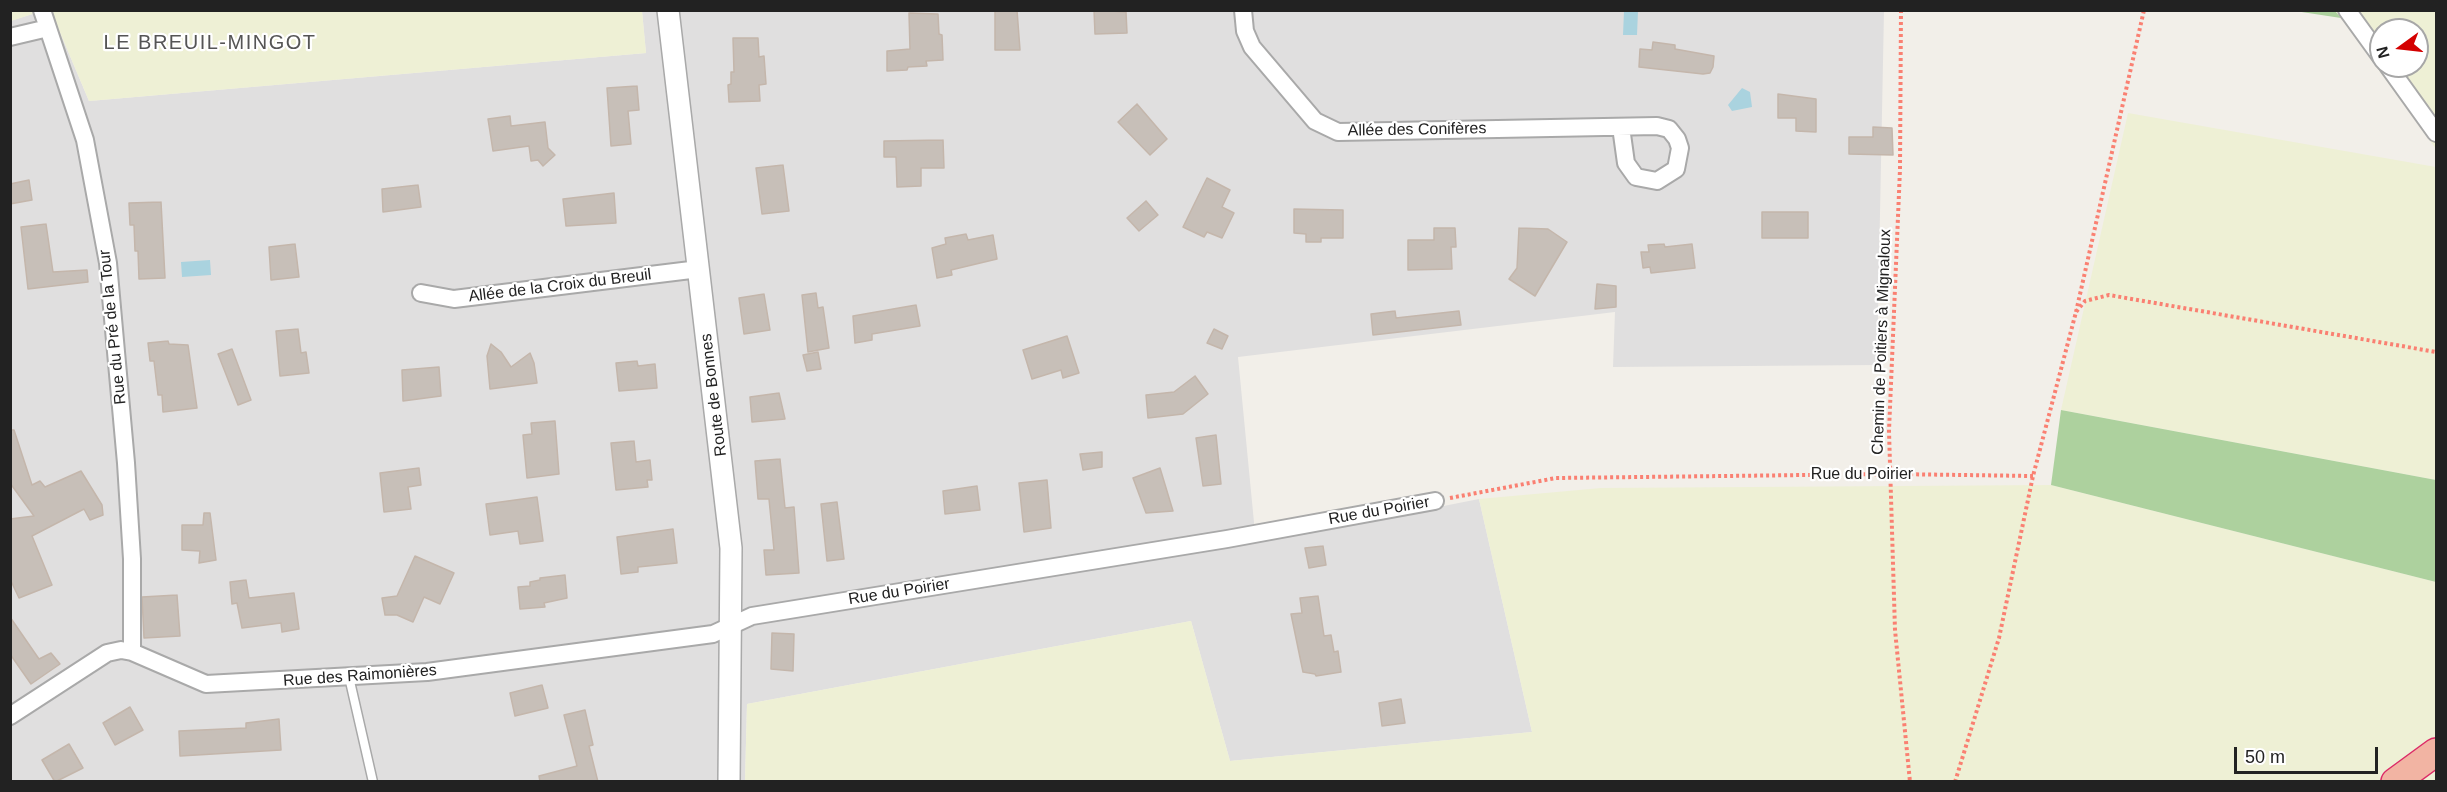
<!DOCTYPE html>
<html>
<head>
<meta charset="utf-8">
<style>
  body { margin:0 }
  #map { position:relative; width:2447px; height:792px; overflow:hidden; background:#f2efe9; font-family:Arial,sans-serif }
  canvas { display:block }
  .frame { position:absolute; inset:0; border:12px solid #222; pointer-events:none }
  .north { position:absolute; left:2369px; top:18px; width:60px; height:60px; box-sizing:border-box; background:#fff; border:2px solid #a7a7a7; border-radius:50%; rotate:255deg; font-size:16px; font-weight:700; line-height:24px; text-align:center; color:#222 }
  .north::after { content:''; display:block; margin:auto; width:21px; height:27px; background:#d40000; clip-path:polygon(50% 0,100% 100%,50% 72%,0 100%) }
  .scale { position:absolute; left:2234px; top:747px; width:144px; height:27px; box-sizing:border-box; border:3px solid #222; border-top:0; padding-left:8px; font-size:18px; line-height:21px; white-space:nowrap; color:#222; -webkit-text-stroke:4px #fff; paint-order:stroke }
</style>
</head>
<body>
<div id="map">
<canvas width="2447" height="792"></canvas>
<div class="frame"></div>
<div class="north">N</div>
<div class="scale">50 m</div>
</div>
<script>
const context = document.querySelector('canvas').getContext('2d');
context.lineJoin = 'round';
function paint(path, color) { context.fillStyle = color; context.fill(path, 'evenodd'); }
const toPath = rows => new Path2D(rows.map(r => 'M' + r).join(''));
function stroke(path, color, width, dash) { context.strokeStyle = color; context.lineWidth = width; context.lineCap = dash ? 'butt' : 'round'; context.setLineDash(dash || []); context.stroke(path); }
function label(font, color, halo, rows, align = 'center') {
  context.font = font + ' Arial,sans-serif'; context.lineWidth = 4.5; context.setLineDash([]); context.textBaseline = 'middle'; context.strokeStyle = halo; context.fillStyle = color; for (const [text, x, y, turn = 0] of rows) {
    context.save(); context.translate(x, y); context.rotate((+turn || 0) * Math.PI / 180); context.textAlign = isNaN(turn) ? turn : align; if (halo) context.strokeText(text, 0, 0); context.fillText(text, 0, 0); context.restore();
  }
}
paint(toPath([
  [42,11,51,11,89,101,646,53,642,11,1884,11,1877,365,1613,367,1615,312,1238,357,1256,543,1479,499,1532,732,1230,761,1191,621,747,704,745,781,11,781,10,21]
]), '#e0dfdf');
paint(toPath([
  [11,10,42,11,11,21],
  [51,11,642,11,646,53,89,101],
  [2335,11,2436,11,2436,149,2341,18],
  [2381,30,2417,30,2417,66,2381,66],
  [2128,113,2436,167,2436,480,2061,410],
  [2051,485,2436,582,2436,781,745,782,747,704,1191,621,1230,761,1532,732,1479,499,1601,488]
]), '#eef0d5');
paint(toPath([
  [2295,11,2335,11,2341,18],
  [2061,410,2436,480,2436,582,2051,485]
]), '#add19e');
paint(toPath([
  [1624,11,1638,11,1637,35,1623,35],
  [1742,88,1750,92,1752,107,1732,111,1728,105],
  [210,260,211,275,182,277,181,262]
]), '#aad3df');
const building = toPath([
  [995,10,1017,10,1020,50,995,50,995,10],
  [1094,10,1126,12,1127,33,1095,34,1094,10],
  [909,13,938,14,939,34,942,35,943,60,926,61,927,66,908,67,907,70,887,71,887,51,910,49,909,13],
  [733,38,758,38,759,57,764,56,766,84,759,85,760,101,729,102,728,85,731,84,731,72,734,72,733,38],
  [1653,42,1675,45,1675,49,1714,56,1713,67,1710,73,1703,74,1639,67,1640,49,1652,50,1653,42],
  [637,86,639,110,628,111,631,144,611,146,607,88,637,86],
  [1778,94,1816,99,1816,132,1796,131,1796,118,1778,118,1778,94],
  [1137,104,1167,139,1150,155,1118,122,1137,104],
  [510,116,511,126,545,122,548,148,555,155,543,166,538,160,531,161,529,146,493,151,488,119,510,116],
  [1873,127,1892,128,1893,155,1849,154,1849,137,1873,137,1873,127],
  [943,140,944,168,921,168,921,186,897,187,896,157,884,157,884,141,943,140],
  [783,165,789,211,762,214,756,168,783,165],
  [1207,178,1230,190,1222,207,1234,213,1222,238,1207,232,1204,237,1183,227,1207,178],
  [29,180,32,200,10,204,10,184,29,180],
  [418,185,421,207,383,212,382,189,418,185],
  [614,193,616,223,566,226,563,199,614,193],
  [1146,201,1158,215,1139,231,1127,218,1146,201],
  [161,202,165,278,139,279,138,251,135,251,134,225,130,225,129,203,161,202],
  [1294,209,1343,210,1343,238,1321,238,1321,242,1306,242,1306,234,1294,233,1294,209],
  [1762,212,1808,212,1808,238,1762,238,1762,212],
  [46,224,53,272,87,270,88,282,28,289,21,227,46,224],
  [1434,228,1455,228,1456,247,1451,247,1452,269,1408,270,1408,240,1434,240,1434,228],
  [1519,228,1548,229,1567,242,1535,296,1509,279,1517,268,1519,228],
  [966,234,968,240,993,235,997,259,951,270,952,275,937,278,932,248,946,244,945,238,966,234],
  [295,244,299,277,271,280,269,247,295,244],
  [1664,244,1665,247,1692,244,1695,268,1651,273,1650,267,1643,268,1641,252,1649,252,1648,245,1664,244],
  [1597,284,1616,286,1616,307,1595,309,1597,284],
  [816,293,818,308,823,307,829,348,808,352,802,295,816,293],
  [764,294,770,330,744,334,739,298,764,294],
  [916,305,920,326,872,334,872,340,855,343,853,316,916,305],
  [1395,311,1396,318,1459,311,1461,325,1373,335,1371,314,1395,311],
  [298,329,301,353,306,352,309,373,280,376,276,331,298,329],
  [1214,329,1228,336,1222,349,1207,343,1214,329],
  [1067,336,1079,373,1063,378,1061,370,1032,379,1023,350,1067,336],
  [168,341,169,344,188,345,197,408,163,412,162,395,158,395,154,361,150,361,148,343,168,341],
  [491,344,501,352,511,367,530,353,534,363,537,383,490,389,487,356,491,344],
  [232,349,251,400,238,405,218,354,232,349],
  [818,352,821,369,807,371,803,355,818,352],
  [637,361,638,366,655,364,657,388,619,391,616,363,637,361],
  [439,367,441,396,403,401,402,370,439,367],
  [1195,376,1208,394,1183,414,1148,418,1146,395,1174,392,1195,376],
  [779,393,785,419,752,422,750,397,779,393],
  [555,421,559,474,527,478,523,435,532,434,531,423,555,421],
  [10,430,14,430,32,485,40,481,45,487,81,471,102,505,103,515,90,520,84,509,32,536,52,585,19,598,10,579,10,519,34,516,10,483,10,430],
  [1216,435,1221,484,1203,486,1196,438,1216,435],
  [634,441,636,462,650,460,652,480,647,480,648,487,616,490,611,443,634,441],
  [1102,452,1102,467,1083,470,1080,454,1102,452],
  [780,459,785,508,794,507,799,573,766,575,764,550,774,550,769,499,758,499,755,461,780,459],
  [419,468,421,485,408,487,411,509,384,512,380,473,419,468],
  [1160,468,1173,511,1146,513,1133,478,1160,468],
  [1047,480,1051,528,1024,532,1019,483,1047,480],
  [977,486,980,510,945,514,943,491,977,486],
  [537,497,543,541,520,544,518,531,490,535,486,504,537,497],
  [837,502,844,559,827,561,821,504,837,502],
  [204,513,210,513,216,560,199,563,200,551,182,550,182,525,203,525,204,513],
  [673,529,677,563,638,567,638,572,621,574,617,537,673,529],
  [1323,546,1326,565,1309,568,1305,548,1323,546],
  [415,556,454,573,440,604,424,597,413,622,397,615,385,615,382,598,397,596,415,556],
  [565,575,567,598,544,603,545,607,520,609,518,587,530,586,530,582,540,580,540,578,565,575],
  [246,580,249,598,294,593,299,629,282,632,281,623,242,628,237,603,232,604,230,582,246,580],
  [177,595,180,636,144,638,142,597,177,595],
  [1318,596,1324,636,1331,635,1334,652,1338,651,1341,672,1316,676,1315,674,1303,672,1291,614,1302,613,1300,598,1318,596],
  [10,617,39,659,51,653,60,664,31,684,10,654,10,617],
  [772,633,794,634,793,671,771,669,772,633],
  [542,685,548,708,515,716,510,693,542,685],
  [1401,699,1405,723,1382,726,1379,703,1401,699],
  [130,707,143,730,115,745,103,723,130,707],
  [585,710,593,745,589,746,598,782,540,782,539,776,577,766,564,715,585,710],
  [279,719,281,750,180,756,179,731,246,728,246,723,279,719],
  [69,744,83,768,55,782,42,760,69,744]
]);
paint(building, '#c7bfb8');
stroke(building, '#c4b6ab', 1.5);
const service = toPath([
  [349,677,373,782]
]);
const minor = toPath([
  [42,10,85,140,108,263,126,463,132,559,132,652],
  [1243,10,1245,31,1252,47,1315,121,1338,132,1657,126,1669,129,1677,139,1680,148,1676,169,1657,181,1636,177,1626,163,1621,127],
  [2347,10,2381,57],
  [10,37,48,28],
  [2388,66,2436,133],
  [421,293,454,299,699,269],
  [10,716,107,653,121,650,132,652,206,684,427,672,713,634,752,616,1227,539,1435,501]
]);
const tertiary = toPath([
  [668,10,731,548,729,782]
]);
const trunk = toPath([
  [2395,782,2436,752]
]);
stroke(service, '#a9a9a9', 11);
stroke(minor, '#a9a9a9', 20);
stroke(tertiary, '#a9a9a9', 24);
stroke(trunk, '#dc2a67', 30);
stroke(toPath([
  [1901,10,1900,169,1889,431,1895,630,1910,782],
  [2076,312,2144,10],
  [1450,498,1556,478,1890,474,2033,476],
  [1955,782,1999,638,2033,476,2076,312,2085,301,2109,295,2436,352]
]), '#fa8072', 4, [3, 3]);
stroke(service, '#fff', 8);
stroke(minor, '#fff', 16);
stroke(tertiary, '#fff', 21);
stroke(trunk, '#f2b4a3', 27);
label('16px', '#222', '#fff', [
  ["Allée des Conifères",1417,130,-1],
  ["Allée de la Croix du Breuil",560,286,-7],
  ["Rue du Pré de la Tour",113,327,-96],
  ["Chemin de Poitiers à Mignaloux",1882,342,-88],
  ["Route de Bonnes",714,395,-97],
  ["Rue du Poirier",1862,475],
  ["Rue du Poirier",1379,511,-10],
  ["Rue du Poirier",899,592,-9],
  ["Rue des Raimonières",360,676,-4]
]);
context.letterSpacing = '1.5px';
label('20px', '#555', '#fff', [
  ["LE BREUIL-MINGOT",210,43]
]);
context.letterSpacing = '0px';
</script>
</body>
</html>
